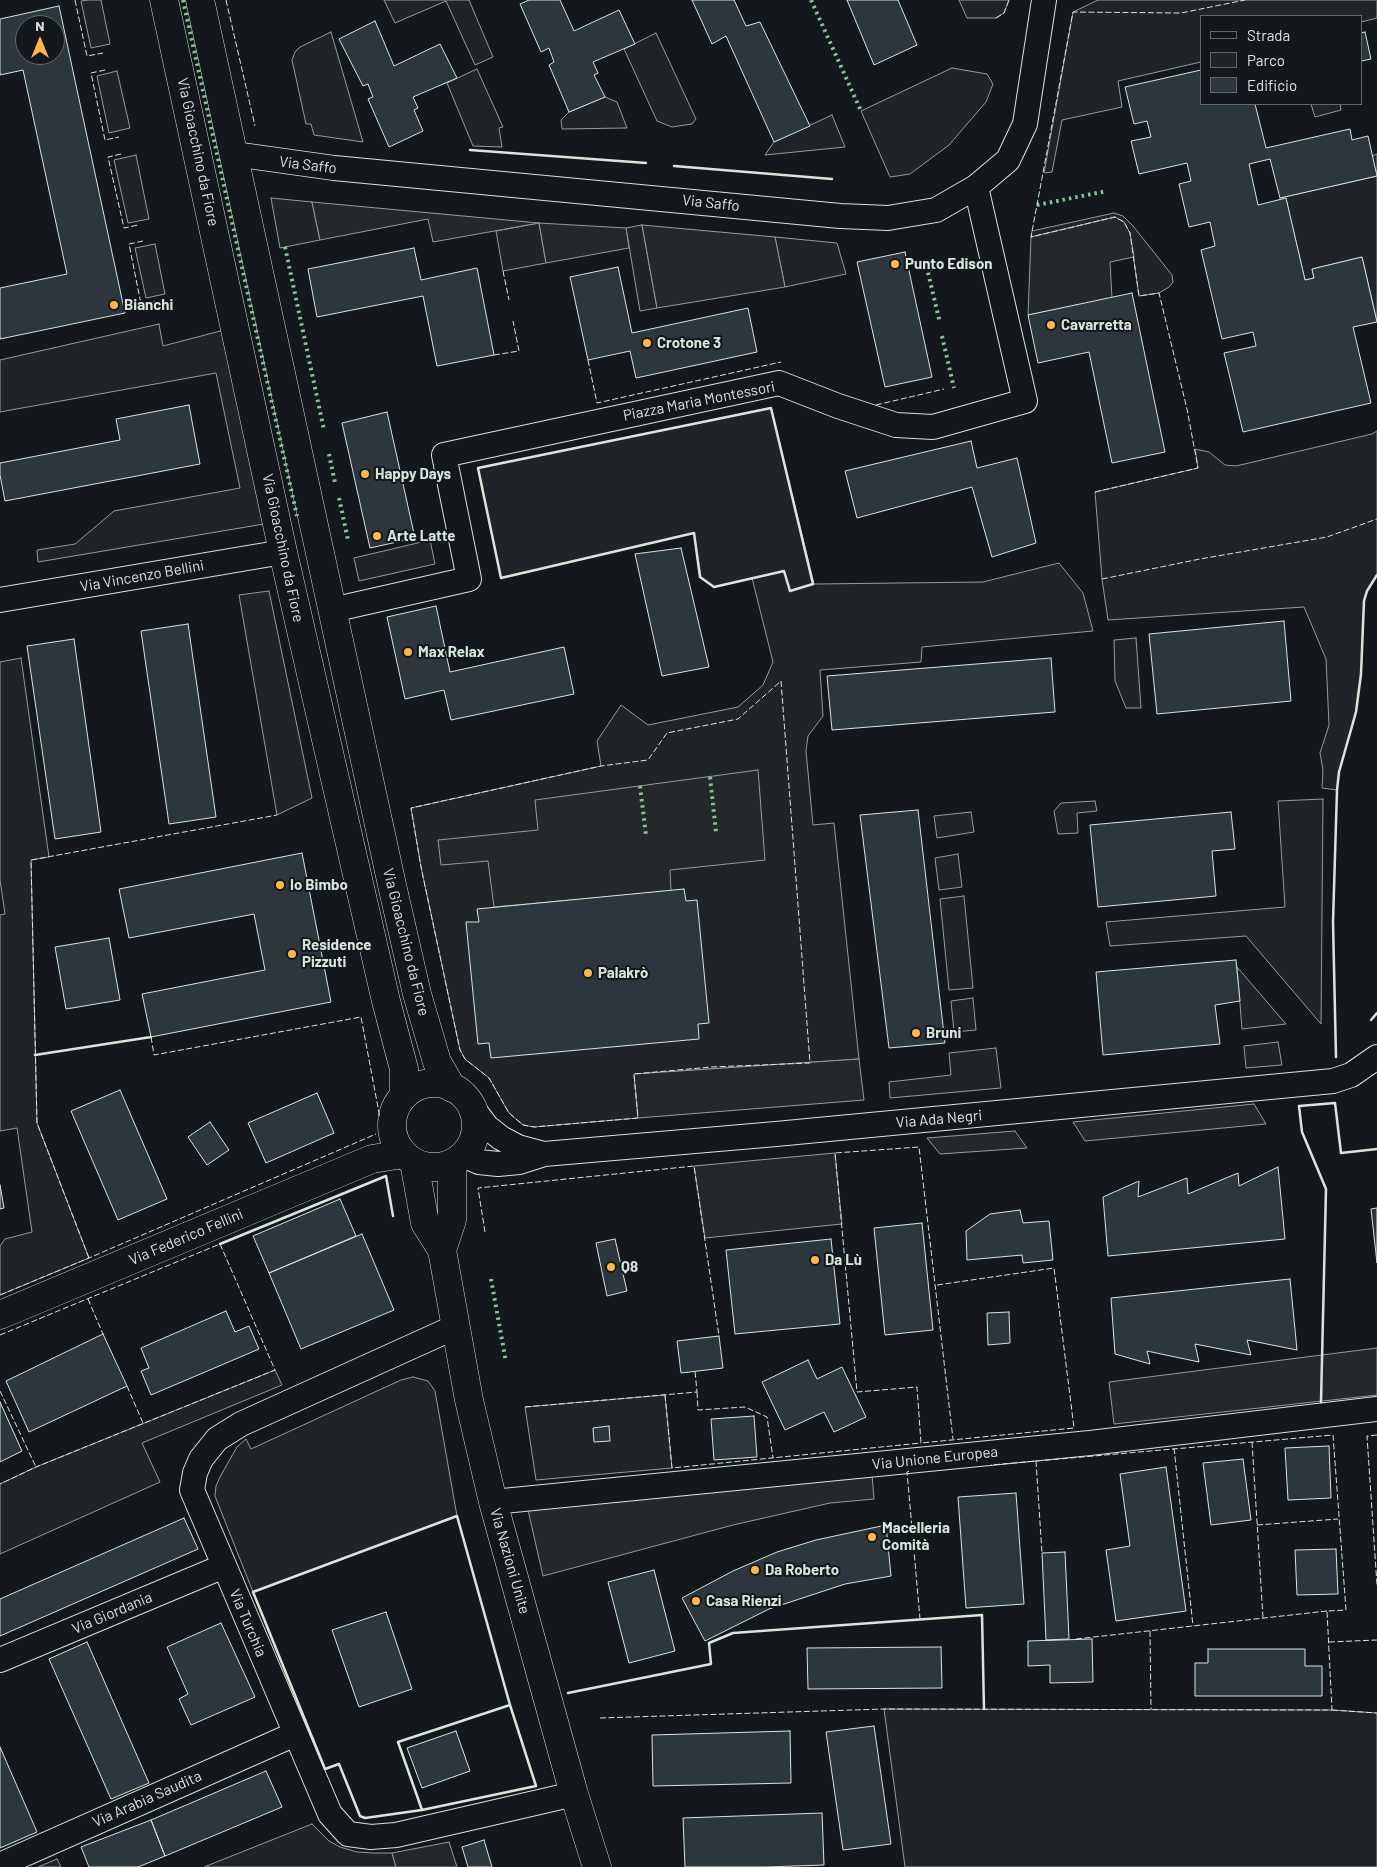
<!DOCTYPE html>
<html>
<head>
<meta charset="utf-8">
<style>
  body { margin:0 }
  #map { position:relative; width:1377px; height:1867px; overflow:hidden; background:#14181c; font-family:Barlow,sans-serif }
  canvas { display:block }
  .legend { position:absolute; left:1200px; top:15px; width:162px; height:90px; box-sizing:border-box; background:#14181c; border:1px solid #626a69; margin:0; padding:6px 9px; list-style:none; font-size:15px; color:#d8e6dc }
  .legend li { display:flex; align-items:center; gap:10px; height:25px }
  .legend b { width:25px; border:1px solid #626a69 }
  .north { position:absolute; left:15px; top:15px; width:50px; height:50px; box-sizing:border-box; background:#14181c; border:1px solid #626a69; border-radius:50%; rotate:0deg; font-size:14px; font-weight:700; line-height:20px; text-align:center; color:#d8e6dc }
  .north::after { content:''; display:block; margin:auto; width:18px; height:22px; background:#ffb74d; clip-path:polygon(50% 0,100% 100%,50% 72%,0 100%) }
</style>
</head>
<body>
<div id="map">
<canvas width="1377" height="1867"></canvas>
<ul class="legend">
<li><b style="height:6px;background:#14181c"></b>Strada</li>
<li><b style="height:14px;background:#202428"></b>Parco</li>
<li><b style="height:14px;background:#2c363c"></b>Edificio</li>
</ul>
<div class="north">N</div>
</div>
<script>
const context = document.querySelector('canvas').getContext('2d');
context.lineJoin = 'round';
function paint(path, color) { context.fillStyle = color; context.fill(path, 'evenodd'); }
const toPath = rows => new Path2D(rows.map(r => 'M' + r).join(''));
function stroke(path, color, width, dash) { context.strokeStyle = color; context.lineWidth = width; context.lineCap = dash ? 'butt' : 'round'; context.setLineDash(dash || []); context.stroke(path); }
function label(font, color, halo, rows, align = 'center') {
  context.font = font + ' Barlow,sans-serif'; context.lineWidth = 4; context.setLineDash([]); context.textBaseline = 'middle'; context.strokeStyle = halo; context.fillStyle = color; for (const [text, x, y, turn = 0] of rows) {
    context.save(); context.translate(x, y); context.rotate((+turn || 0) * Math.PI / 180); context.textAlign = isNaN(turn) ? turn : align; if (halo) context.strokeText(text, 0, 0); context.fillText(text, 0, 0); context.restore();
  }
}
const green = toPath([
  [88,0,101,0,110,44,91,48,81,1,88,0],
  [384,0,469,0,493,57,475,65,446,1,395,23,384,0],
  [959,0,1009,0,1004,13,996,18,967,18,959,0],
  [1098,0,1377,0,1377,18,1361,22,1361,16,1201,16,1201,62,1118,81,1122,107,1062,120,1052,172,1044,173,1073,12,1098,0],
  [331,32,363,142,314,135,311,124,306,124,292,60,295,52,300,47,331,32],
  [656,33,696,119,692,124,672,127,657,121,624,49,656,33],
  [952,68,987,74,993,84,986,102,949,145,910,174,890,177,861,111,952,68],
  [477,69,503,127,499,128,502,147,473,146,447,83,477,69],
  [117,71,130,128,109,133,97,76,117,71],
  [605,97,617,102,627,128,562,129,561,120,569,112,605,97],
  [1311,104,1340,104,1341,110,1315,117,1311,104],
  [832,115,845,147,765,155,774,142,832,115],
  [1377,154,1377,321,1362,257,1312,269,1314,278,1305,280,1286,199,1280,200,1280,198,1377,176,1372,156,1377,154],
  [136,155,149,219,128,223,114,160,136,155],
  [271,198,312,202,320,240,280,248,271,198],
  [1114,213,1123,216,1133,226,1172,275,1173,282,1169,287,1159,293,1139,296,1130,233,1115,217,1031,237,1032,231,1114,213],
  [539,223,546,263,503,271,496,231,539,223],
  [642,225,657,308,640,311,626,228,642,225],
  [775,237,837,243,846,274,785,287,775,237],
  [155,244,165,294,146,298,135,248,155,244],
  [159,324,163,346,224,330,264,524,38,562,37,550,75,544,114,511,240,488,216,373,0,412,0,360,159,324],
  [771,408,814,584,983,582,1059,563,1083,593,1093,631,922,647,921,662,820,670,823,716,808,736,806,751,813,825,834,823,859,1059,634,1074,638,1118,534,1127,523,1125,509,1113,489,1078,465,1059,460,1050,421,867,411,808,601,766,597,741,621,705,648,725,738,707,763,685,773,662,752,578,714,587,701,577,694,533,501,578,478,468,771,408],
  [1377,431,1377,575,1367,591,1364,601,1361,674,1356,712,1339,772,1337,790,1322,788,1323,770,1320,753,1329,725,1326,659,1304,607,1108,620,1102,579,1095,492,1198,468,1195,449,1209,452,1225,465,1236,466,1372,434,1377,431],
  [430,540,435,564,359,581,354,558,430,540],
  [269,591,312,798,277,815,239,595,269,591],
  [1136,638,1141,708,1126,708,1115,681,1114,640,1136,638],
  [21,658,49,857,31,860,37,1123,89,1258,0,1295,0,1246,5,1239,32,1232,17,1128,0,1131,0,915,5,914,0,880,0,662,21,658],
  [1323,799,1321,1024,1246,936,1110,946,1106,922,1285,907,1278,801,1323,799],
  [1095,801,1097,811,1077,813,1078,833,1058,834,1054,811,1061,803,1095,801],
  [971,812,974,832,937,838,934,816,971,812],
  [958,854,962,887,939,890,935,858,958,854],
  [964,896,973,988,949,990,940,899,964,896],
  [1237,967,1286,1024,1242,1029,1237,967],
  [973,998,976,1030,954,1032,951,1001,973,998],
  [1278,1042,1282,1065,1246,1068,1244,1046,1278,1042],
  [996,1048,1001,1088,890,1098,889,1082,951,1075,949,1053,996,1048],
  [275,1370,282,1385,142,1443,160,1482,0,1554,0,1484,36,1467,275,1370],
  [413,1377,428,1381,435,1391,457,1516,253,1592,215,1496,216,1486,221,1475,237,1447,246,1439,251,1449,401,1380,413,1377],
  [665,1395,672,1468,536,1480,525,1407,665,1395],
  [884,1709,1332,1710,1377,1713,1377,1867,905,1867,884,1709],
  [312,1824,329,1841,340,1847,357,1852,374,1853,392,1853,396,1867,204,1867,312,1824],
  [57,1859,61,1867,38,1867,57,1859]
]);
paint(green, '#202428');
stroke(green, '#939e99', 1);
const parking = toPath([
  [312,202,539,223,626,228,629,248,546,263,539,223,433,242,428,219,320,240,312,202],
  [1115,217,1124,222,1130,233,1134,257,1110,262,1112,298,1028,315,1031,237,1115,217],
  [642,225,775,237,785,287,657,308,642,225],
  [758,770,765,860,670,870,671,891,494,907,488,861,441,865,438,840,538,830,535,800,758,770],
  [859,1059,864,1100,638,1118,634,1074,859,1059],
  [1254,1104,1266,1124,1085,1141,1073,1122,1254,1104],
  [1015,1131,1027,1148,940,1154,927,1138,1015,1131],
  [835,1153,842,1224,705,1238,694,1166,835,1153],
  [1377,1348,1377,1395,1114,1424,1109,1382,1377,1348],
  [872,1474,874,1499,830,1503,733,1525,543,1576,528,1510,872,1474],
  [449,1842,457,1867,396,1867,392,1853,449,1842]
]);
paint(parking, '#24282b');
stroke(parking, '#939e99', 1);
const building = toPath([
  [529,0,560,0,574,31,619,10,635,44,593,62,598,73,594,75,605,97,569,112,549,65,554,62,549,48,541,52,520,4,529,0],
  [692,0,734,0,746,26,760,22,810,126,774,142,726,36,712,44,692,0],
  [847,0,898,0,917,45,874,65,847,0],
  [59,6,125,313,0,339,0,288,67,274,23,70,0,75,0,19,59,6],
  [25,25,55,25,55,55,25,55,25,25],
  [375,21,394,66,440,44,457,78,413,97,418,108,414,110,423,131,389,147,368,99,373,97,368,84,363,86,339,39,375,21],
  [1365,32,1371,59,1361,61,1361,33,1365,32],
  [1201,70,1201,104,1255,104,1266,148,1350,129,1352,140,1368,136,1377,176,1280,198,1270,159,1249,164,1258,205,1286,198,1305,280,1314,278,1312,269,1362,257,1377,322,1353,327,1371,403,1243,432,1224,353,1256,346,1253,332,1222,339,1201,250,1215,246,1210,222,1189,227,1179,184,1191,181,1187,163,1139,174,1131,141,1151,137,1147,121,1134,124,1125,87,1201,70],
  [414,248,421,280,477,268,494,355,437,366,423,296,317,317,308,269,414,248],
  [905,252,932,377,885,387,857,262,905,252],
  [618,267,632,333,748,308,757,352,636,378,630,351,588,360,570,277,618,267],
  [1132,293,1165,452,1112,463,1089,352,1038,363,1028,315,1132,293],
  [189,405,200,464,5,501,0,475,0,463,120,440,116,419,189,405],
  [387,412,415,538,370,548,342,423,387,412],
  [971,441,977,468,1017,458,1036,543,992,557,972,487,857,518,845,471,971,441],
  [681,548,709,667,662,676,635,554,681,548],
  [436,606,450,672,564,647,574,694,451,720,444,690,405,699,387,617,436,606],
  [1284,621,1291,701,1157,714,1149,634,1284,621],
  [188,624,216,817,169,824,141,631,188,624],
  [74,639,101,832,55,839,27,646,74,639],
  [1051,658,1055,712,832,730,827,676,1051,658],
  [918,810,945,1043,889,1048,860,815,918,810],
  [1231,812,1235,849,1212,851,1216,896,1098,907,1090,825,1231,812],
  [302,853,331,1002,151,1037,142,994,265,970,254,914,129,938,119,889,302,853],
  [684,889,686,901,697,900,709,1023,698,1024,699,1039,491,1058,489,1043,478,1044,466,922,479,922,477,909,684,889],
  [109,938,120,1000,66,1009,55,947,109,938],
  [1236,960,1240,1001,1215,1005,1220,1044,1103,1055,1096,972,1236,960],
  [120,1090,167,1199,118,1220,71,1111,120,1090],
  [317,1093,334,1133,266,1163,248,1123,317,1093],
  [210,1122,229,1150,207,1165,188,1137,210,1122],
  [1278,1167,1285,1239,1108,1256,1103,1197,1139,1181,1138,1197,1187,1178,1188,1194,1238,1173,1239,1186,1278,1167],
  [0,1185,4,1208,0,1209,0,1185],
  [340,1199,356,1236,269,1273,253,1236,340,1199],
  [1377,1208,1377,1263,1371,1209,1377,1208],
  [1020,1210,1023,1223,1049,1221,1053,1260,1023,1263,1022,1255,967,1260,966,1231,990,1214,1020,1210],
  [922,1223,933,1330,885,1335,874,1228,922,1223],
  [362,1234,394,1310,301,1349,269,1273,362,1234],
  [615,1239,627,1291,607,1296,596,1243,615,1239],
  [831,1239,840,1324,735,1334,726,1250,831,1239],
  [1290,1279,1297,1350,1247,1340,1251,1355,1195,1344,1199,1362,1147,1351,1150,1364,1115,1354,1111,1298,1290,1279],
  [226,1311,235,1332,249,1326,259,1349,151,1395,141,1371,149,1368,141,1348,226,1311],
  [1009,1312,1010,1343,988,1345,987,1313,1009,1312],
  [103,1334,127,1386,29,1432,6,1381,103,1334],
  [719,1336,723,1368,681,1373,677,1341,719,1336],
  [808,1360,817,1379,842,1367,866,1417,834,1432,824,1412,785,1430,762,1382,808,1360],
  [0,1402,22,1451,0,1462,0,1402],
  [754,1416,757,1457,714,1460,711,1419,754,1416],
  [609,1426,610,1441,594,1442,593,1428,609,1426],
  [1329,1446,1331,1498,1288,1500,1285,1448,1329,1446],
  [1243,1459,1251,1520,1211,1525,1203,1463,1243,1459],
  [1166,1467,1186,1611,1116,1621,1106,1550,1130,1546,1120,1474,1166,1467],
  [1016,1493,1024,1604,966,1608,958,1497,1016,1493],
  [184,1518,198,1549,0,1636,0,1599,184,1518],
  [886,1525,891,1576,845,1584,769,1609,705,1641,682,1598,733,1571,777,1552,816,1540,886,1525],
  [1336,1549,1338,1594,1297,1595,1295,1550,1336,1549],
  [1065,1552,1069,1639,1046,1640,1042,1553,1065,1552],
  [654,1570,675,1651,629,1663,608,1582,654,1570],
  [386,1612,412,1689,359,1707,332,1630,386,1612],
  [221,1623,255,1697,191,1725,179,1699,188,1694,167,1647,221,1623],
  [1092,1639,1093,1682,1050,1683,1050,1665,1028,1666,1028,1641,1092,1639],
  [87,1642,149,1783,111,1799,49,1659,87,1642],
  [941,1647,942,1688,808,1689,807,1648,941,1647],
  [1208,1649,1305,1649,1305,1666,1322,1666,1322,1696,1195,1696,1195,1663,1208,1663,1208,1649],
  [874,1726,891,1844,843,1850,826,1732,874,1726],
  [456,1731,470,1771,422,1788,407,1748,456,1731],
  [790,1731,791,1783,653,1786,652,1735,790,1731],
  [0,1747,37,1832,0,1848,0,1747],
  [266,1771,282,1807,165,1856,151,1820,266,1771],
  [822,1813,824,1865,766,1867,685,1867,683,1818,822,1813],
  [151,1820,165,1856,138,1867,89,1867,81,1847,151,1820],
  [484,1840,492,1867,468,1867,462,1847,484,1840]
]);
paint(building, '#2c363c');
stroke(building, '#d8e6dc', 1);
const minor = toPath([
  [234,154,334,168,840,216,888,218,936,210,976,187,1008,160,1025,124,1044,0],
  [0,600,283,552],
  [332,610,469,579,444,455,779,383,838,406,896,425,933,427,1025,401,976,187],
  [471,1106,487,1127,501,1138,518,1147,544,1154],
  [463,1155,479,1162,498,1164,519,1162,544,1154,776,1134,1333,1081,1351,1075,1377,1057],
  [455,1327,241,1424,217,1439,201,1459,195,1473,192,1490,330,1814,348,1834,371,1837,396,1835,574,1794],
  [493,1502,1090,1443,1377,1409],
  [0,1660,224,1566],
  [0,1865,295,1734]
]);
const tertiary = toPath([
  [164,0,283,552,386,1001,404,1069,404,1095],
  [200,0,392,885,417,994,437,1062,452,1088],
  '392 1125a42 42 0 1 1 84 0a42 42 0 1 1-84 0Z',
  [414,1162,425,1223,442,1250,469,1400,493,1502,574,1794,597,1867],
  [442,1250,452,1220,452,1163],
  [0,1315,372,1159,403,1154]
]);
stroke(minor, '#d8e6dc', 26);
stroke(tertiary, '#d8e6dc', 29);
stroke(minor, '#14181c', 24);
stroke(tertiary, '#14181c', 28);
stroke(toPath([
  [183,0,297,516],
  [811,0,861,111],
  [1037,205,1107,191],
  [285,247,324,430],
  [925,260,940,323],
  [942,336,954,388],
  [329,454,335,483],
  [339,498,348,540],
  [710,777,716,832],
  [640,786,646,835],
  [491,1279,506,1362]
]), '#8ac095', 4, [2.5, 4]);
stroke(toPath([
  [75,0,87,56,103,53],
  [226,0,255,126],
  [996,18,1004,13,1009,0],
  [105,70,91,73,105,140,119,137],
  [121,154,108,157,124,228,138,225],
  [143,241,129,244,141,304,156,301],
  [503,271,509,300],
  [494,355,519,351,513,321],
  [588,360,597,403,781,362],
  [876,405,944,389],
  [1095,492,1198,468,1187,409,1159,293,1139,296,1130,233,1124,222,1115,217,1031,237,1073,12,1181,13,1245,0],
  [1102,579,1200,559,1327,537,1377,519],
  [781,681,810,1063,711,1067,634,1074,638,1118,534,1127,523,1125,509,1113,489,1078,465,1059,460,1050,421,867,411,808,601,766,648,760,667,733,738,719,781,681],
  [151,1037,154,1055,361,1017,380,1118],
  [485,1232,478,1188,694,1166,719,1336],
  [89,1258,37,1123,31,860,277,815],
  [937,1285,1054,1268,1074,1428,921,1443,917,1387,857,1392,835,1153,919,1147,953,1439],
  [0,1295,89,1258,376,1134],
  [88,1299,103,1334],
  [0,1335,220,1244,275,1370,36,1467,0,1484],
  [127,1386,143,1423],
  [0,1391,36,1467],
  [697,1392,698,1410,745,1407,767,1417,773,1458],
  [665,1395,672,1468,921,1443],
  [525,1407,697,1392,695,1371],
  [1377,1435,1367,1436,1377,1585],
  [1252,1442,1263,1618],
  [1174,1448,1193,1626],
  [1036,1461,1042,1553],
  [909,1471,907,1472,920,1619],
  [1257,1525,1338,1519],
  [1150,1631,1151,1709],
  [1076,1639,1327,1611],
  [1329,1642,1377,1640],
  [1332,1710,1377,1713],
  [600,1718,884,1709,1332,1710,1327,1611,1346,1610,1333,1435,991,1465]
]), '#d8e6dc', 1, [6, 2.5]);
stroke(toPath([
  [470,150,646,163],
  [674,166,832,179],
  [771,408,813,584,790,591,784,571,714,587,700,577,694,533,501,578,478,468,771,408],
  [1371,1020,1377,1013],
  [35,1055,151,1037],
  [1336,1057,1333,922,1337,790,1339,772,1356,712,1361,674,1364,601,1367,591,1377,575],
  [220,1244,386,1176,393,1216],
  [1321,1402,1326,1189,1302,1132,1299,1106,1335,1103,1341,1153,1377,1149],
  [457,1516,510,1705,536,1786,422,1810,365,1818,360,1816,339,1764,325,1769,253,1592,457,1516],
  [568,1693,711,1664,709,1643,733,1633,982,1615,984,1709],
  [422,1810,398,1742,510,1705]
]), '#d8e6dc', 2.5);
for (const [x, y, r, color] of [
  [895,264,5,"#ffb74d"],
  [114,305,5,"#ffb74d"],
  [1051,325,5,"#ffb74d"],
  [647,343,5,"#ffb74d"],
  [365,474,5,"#ffb74d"],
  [377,536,5,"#ffb74d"],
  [408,652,5,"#ffb74d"],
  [280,885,5,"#ffb74d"],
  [292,954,5,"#ffb74d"],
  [588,973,5,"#ffb74d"],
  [916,1033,5,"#ffb74d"],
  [815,1260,5,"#ffb74d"],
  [611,1267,5,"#ffb74d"],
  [872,1537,5,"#ffb74d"],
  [755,1570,5,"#ffb74d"],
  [696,1601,5,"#ffb74d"]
]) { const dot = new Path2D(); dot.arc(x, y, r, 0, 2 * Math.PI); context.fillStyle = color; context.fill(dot); stroke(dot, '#14181c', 2); }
label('15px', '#d8e6dc', '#14181c', [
  ["Via Gioacchino da Fiore",198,152,78],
  ["Via Saffo",308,165,7],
  ["Via Saffo",711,203,6],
  ["Piazza Maria Montessori",699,401,-11],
  ["Via Gioacchino da Fiore",283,548,78],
  ["Via Vincenzo Bellini",142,576,-10],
  ["Via Gioacchino da Fiore",406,942,76],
  ["Via Ada Negri",939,1119,-5],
  ["Via Federico Fellini",186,1237,-23],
  ["Via Unione Europea",935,1458,-6],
  ["Via Nazioni Unite",510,1561,74],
  ["Via Giordania",112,1613,-23],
  ["Via Turchia",248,1623,67],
  ["Via Arabia Saudita",147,1799,-24]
]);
label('bold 15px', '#d8e6dc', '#14181c', [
  ["Punto Edison",905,264],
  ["Bianchi",124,305],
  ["Cavarretta",1061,325],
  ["Crotone 3",657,343],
  ["Happy Days",375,474],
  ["Arte Latte",387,536],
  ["Max Relax",418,652],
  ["Io Bimbo",290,885],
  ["Residence",302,945],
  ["Pizzuti",302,962],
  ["Palakrò",598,973],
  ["Bruni",926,1033],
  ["Da Lù",825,1260],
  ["Q8",621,1267],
  ["Macelleria",882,1528],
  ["Comità",882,1545],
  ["Da Roberto",765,1570],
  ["Casa Rienzi",706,1601]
], 'left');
</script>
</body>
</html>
